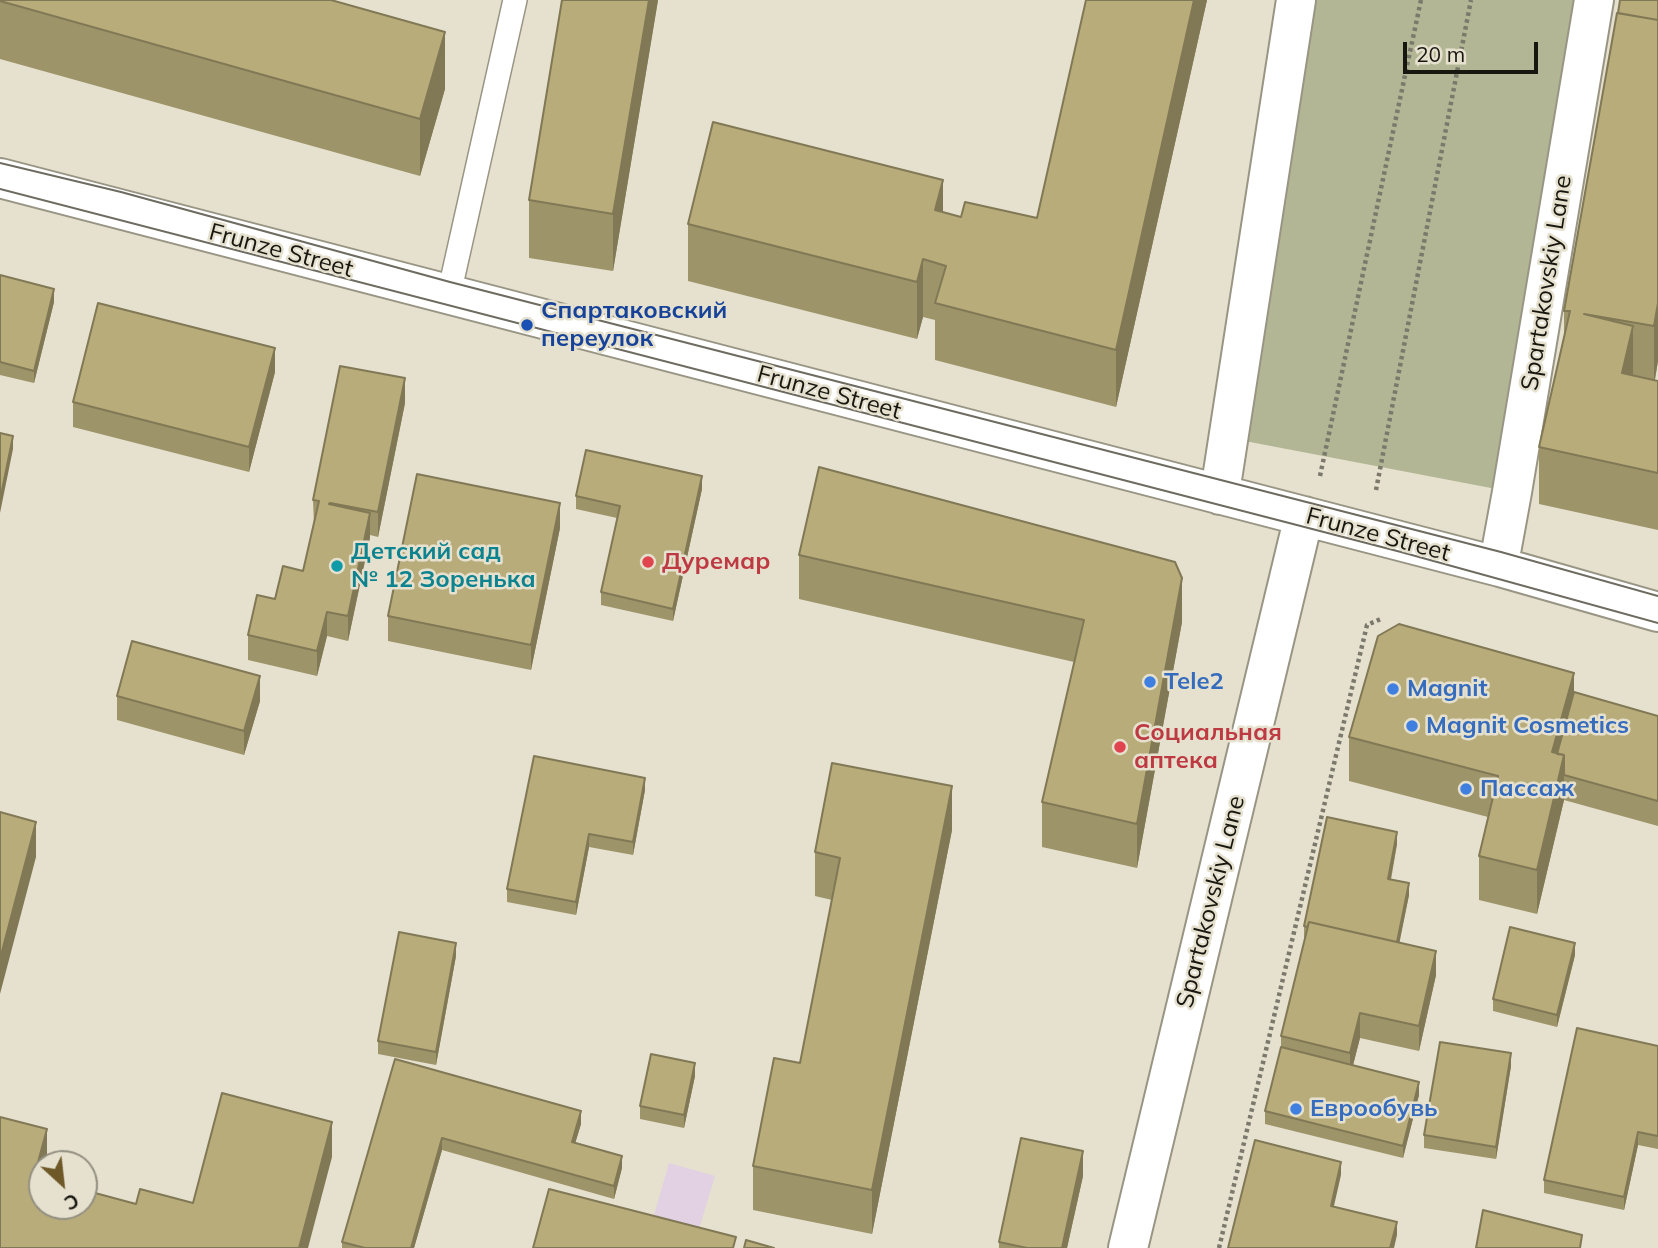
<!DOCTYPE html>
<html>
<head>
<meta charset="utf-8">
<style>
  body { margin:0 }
  #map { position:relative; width:1658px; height:1248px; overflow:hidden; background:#e6e1cf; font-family:Mulish,sans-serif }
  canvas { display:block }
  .north { position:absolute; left:28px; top:1150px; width:70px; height:70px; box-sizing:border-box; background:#e6e1cf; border:2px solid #939082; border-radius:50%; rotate:153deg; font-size:19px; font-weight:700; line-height:28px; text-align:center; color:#17160f }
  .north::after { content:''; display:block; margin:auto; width:24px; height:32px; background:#6e5827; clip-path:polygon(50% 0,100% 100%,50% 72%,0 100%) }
  .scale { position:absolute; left:1403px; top:42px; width:135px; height:32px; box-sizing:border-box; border:4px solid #17160f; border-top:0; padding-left:9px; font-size:21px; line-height:24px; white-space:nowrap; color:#17160f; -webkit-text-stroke:5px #e6e1cf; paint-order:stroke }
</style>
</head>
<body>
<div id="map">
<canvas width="1658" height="1248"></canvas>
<div class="north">С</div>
<div class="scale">20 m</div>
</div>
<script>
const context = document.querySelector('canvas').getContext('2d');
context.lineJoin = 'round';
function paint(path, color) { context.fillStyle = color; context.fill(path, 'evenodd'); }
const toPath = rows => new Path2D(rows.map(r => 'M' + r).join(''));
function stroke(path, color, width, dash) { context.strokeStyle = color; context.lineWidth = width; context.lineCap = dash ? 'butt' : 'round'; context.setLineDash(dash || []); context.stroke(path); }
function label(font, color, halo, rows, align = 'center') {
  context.font = font + ' Mulish,sans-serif'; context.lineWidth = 5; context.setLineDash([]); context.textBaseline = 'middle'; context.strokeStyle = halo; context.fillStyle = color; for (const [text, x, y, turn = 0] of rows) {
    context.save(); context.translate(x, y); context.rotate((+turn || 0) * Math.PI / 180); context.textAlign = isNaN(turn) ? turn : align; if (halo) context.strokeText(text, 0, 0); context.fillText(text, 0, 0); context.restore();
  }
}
paint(toPath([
  [669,1163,715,1176,699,1229,654,1215]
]), '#e1d1e3');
paint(toPath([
  [1296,0,1594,0,1512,492,1229,438]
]), '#b3b694');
const service = toPath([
  [449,294,515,0]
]);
const minor = toPath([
  [0,178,1500,567,1658,612],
  [1220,495,1222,479,1296,0],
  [1500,567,1501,552,1512,492,1594,0],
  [1128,1248,1304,516]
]);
stroke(service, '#999584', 26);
stroke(minor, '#999584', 42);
stroke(toPath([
  [1320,476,1421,0],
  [1376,490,1471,0],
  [1219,1248,1367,625,1383,618]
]), '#7b786c', 4.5, [3.5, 3.5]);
stroke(service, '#fff', 23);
stroke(minor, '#fff', 38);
stroke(toPath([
  [0,163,121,192,450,282,1501,552,1658,596],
  [0,189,1401,552,1658,623]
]), '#6e6b60', 2);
paint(toPath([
  [0,0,445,89,420,176,0,59],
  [562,0,658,0,613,271,529,258,529,200],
  [1086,0,1207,0,1116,407,935,360,935,320,923,317,917,339,688,281,688,224,943,212,961,217,1037,218],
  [1658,0,1658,361,1655,380,1658,381,1658,530,1539,504,1539,447,1564,335,1564,311],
  [0,275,54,302,34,383,0,375],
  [275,372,249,472,73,427,73,402],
  [405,403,378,537,370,535,348,641,327,636,317,676,248,660,248,635,275,599,303,571,314,525,313,500],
  [702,489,673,621,601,605,601,592,617,518,576,509,576,496],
  [560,528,531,670,388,641,388,616],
  [799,555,1182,622,1137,868,1042,847,1042,802,1074,662,799,599],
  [1574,692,1658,716,1658,826,1564,800,1537,914,1479,900,1479,856,1488,817,1349,781,1349,737],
  [117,696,260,701,244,755,117,720],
  [645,790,633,855,589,847,576,915,507,902,507,889],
  [952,830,872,1234,753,1210,753,1166,800,1063,832,900,815,896,815,852],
  [1397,844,1391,880,1409,895,1399,942,1436,975,1419,1051,1360,1038,1353,1065,1419,1095,1403,1158,1265,1124,1265,1111,1281,1047,1281,1036,1305,939,1304,939,1304,926],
  [1575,955,1557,1027,1493,1011,1493,999],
  [456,956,436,1065,378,1054,378,1041],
  [1658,1046,1658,1149,1638,1145,1624,1210,1544,1193,1544,1180],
  [395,1059,581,1124,575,1143,622,1168,614,1199,442,1150,414,1248,342,1248,342,1242],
  [1511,1066,1496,1159,1424,1148,1424,1135],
  [695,1076,684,1128,640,1119,640,1106],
  [1083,1176,1067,1248,999,1248,999,1242]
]), '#9e9469');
paint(toPath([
  [649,0,658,0,613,271,613,214],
  [1194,0,1207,0,1116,407,1116,350],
  [445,32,445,89,420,176,420,119],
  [943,180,943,237,935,210],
  [923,259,923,317,917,339,917,282],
  [54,289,54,302,34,383,34,371],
  [1658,303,1658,361,1654,384,1654,326],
  [1633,326,1633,383,1622,373],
  [275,348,275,372,249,472,249,447],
  [405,378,405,403,378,537,378,512],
  [13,436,13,449,0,513,0,500],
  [702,476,702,489,673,621,673,609],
  [560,503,560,528,531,670,531,645],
  [370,513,370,538,348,641,348,616],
  [1182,578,1182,622,1137,868,1137,824],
  [327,612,327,636,317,676,317,651],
  [1574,673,1574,717,1559,774,1552,752],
  [260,676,260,701,244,755,244,731],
  [1564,755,1564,800,1537,914,1537,870],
  [645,778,645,790,633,855,633,842],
  [952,786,952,830,872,1234,872,1190],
  [36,822,36,857,0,994,0,959],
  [1397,832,1397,844,1388,892,1388,879],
  [589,834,589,847,576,915,576,902],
  [1409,883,1409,895,1396,960,1396,947],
  [456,943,456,956,436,1065,436,1052],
  [1575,943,1575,955,1557,1027,1557,1015],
  [1436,951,1436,975,1419,1051,1419,1026],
  [1360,1013,1360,1038,1350,1077,1350,1053],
  [1511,1053,1511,1066,1496,1159,1496,1147],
  [695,1063,695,1076,684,1128,684,1115],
  [1419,1082,1419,1095,1403,1158,1403,1146],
  [581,1111,581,1124,572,1154,572,1142],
  [332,1122,332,1157,308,1248,299,1248],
  [47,1129,47,1164,42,1164,42,1183,34,1177],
  [1638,1132,1638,1145,1624,1210,1624,1197],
  [442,1138,442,1150,414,1248,411,1248],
  [1083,1151,1083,1176,1067,1248,1062,1248],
  [622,1156,622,1168,614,1199,614,1186],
  [1341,1162,1341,1175,1331,1219,1331,1206],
  [1397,1222,1397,1235,1394,1248,1390,1248]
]), '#817855');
const building = toPath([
  [0,0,331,0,445,32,420,119,0,1,0,0],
  [562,0,649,0,613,214,529,200,562,0],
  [1086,0,1194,0,1116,350,935,303,946,266,923,259,917,282,688,224,713,122,943,180,935,210,961,217,965,202,1037,218,1086,0],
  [1620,0,1658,0,1658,20,1618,13,1620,0],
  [1617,13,1658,20,1658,303,1654,326,1584,314,1633,326,1622,373,1658,381,1658,473,1539,447,1570,311,1564,311,1617,13],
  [0,275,54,289,34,371,0,362,0,275],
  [98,303,275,348,249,447,73,402,98,303],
  [340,366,405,378,378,512,330,503,329,504,370,513,348,616,327,612,317,651,248,635,257,595,275,599,283,566,303,571,319,501,313,500,340,366],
  [0,433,13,436,0,500,0,433],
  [586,450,702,476,673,609,601,592,620,506,576,496,586,450],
  [819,467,1175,562,1182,578,1137,824,1042,802,1084,620,799,555,819,467],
  [417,474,560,503,531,645,388,616,417,474],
  [1399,624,1574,673,1552,752,1564,755,1537,870,1479,856,1498,776,1349,737,1378,636,1399,624],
  [132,641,260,676,244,731,117,696,132,641],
  [1574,692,1658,716,1658,801,1564,775,1564,755,1557,754,1574,692],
  [534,756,645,778,633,842,589,834,576,902,507,889,534,756],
  [832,763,952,786,872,1190,753,1166,774,1058,800,1063,840,858,815,852,832,763],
  [0,812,36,822,0,959,0,812],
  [1327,817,1397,832,1388,879,1409,883,1397,942,1309,922,1307,927,1304,926,1327,817],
  [1309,922,1436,951,1419,1026,1360,1013,1350,1053,1281,1036,1309,922],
  [1510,927,1575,943,1557,1015,1493,999,1510,927],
  [399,932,456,943,436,1052,378,1041,399,932],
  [1577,1028,1658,1046,1658,1136,1638,1132,1624,1197,1544,1180,1577,1028],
  [1440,1042,1511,1053,1496,1147,1424,1135,1440,1042],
  [1281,1047,1419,1082,1403,1146,1265,1111,1281,1047],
  [651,1054,695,1063,684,1115,640,1106,651,1054],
  [395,1059,581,1111,572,1142,622,1156,614,1186,442,1138,411,1248,365,1248,342,1242,395,1059],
  [222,1093,332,1122,299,1248,0,1248,0,1117,47,1129,34,1177,42,1179,42,1206,84,1206,84,1190,136,1204,140,1189,193,1203,222,1093],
  [1021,1138,1083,1151,1062,1248,1027,1248,999,1242,1021,1138],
  [1255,1140,1341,1162,1331,1206,1397,1222,1390,1248,1228,1248,1255,1140],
  [549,1189,736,1237,733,1248,533,1248,549,1189],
  [1483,1210,1582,1235,1580,1248,1476,1248,1483,1210],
  [746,1240,774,1248,744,1248,746,1240]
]);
paint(building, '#b8ac7a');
stroke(building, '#817855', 2);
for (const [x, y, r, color] of [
  [527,325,7,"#1a4fb4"],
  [648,562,7,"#e0444e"],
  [337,566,7,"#0f9aa8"],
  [1150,682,7,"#3f7fe0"],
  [1393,689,7,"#3f7fe0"],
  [1412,726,7,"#3f7fe0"],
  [1120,747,7,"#e0444e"],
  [1466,789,7,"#3f7fe0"],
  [1296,1109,7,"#3f7fe0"]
]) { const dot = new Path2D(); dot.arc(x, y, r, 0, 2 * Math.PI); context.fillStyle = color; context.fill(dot); stroke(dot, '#e6e1cf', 2.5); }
label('24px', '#17160f', '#e6e1cf', [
  ["Frunze Street",281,251,15],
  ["Spartakovskiy Lane",1547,283,-81],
  ["Frunze Street",829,393,15],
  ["Frunze Street",1378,535,15],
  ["Spartakovskiy Lane",1211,902,-76]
]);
label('bold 24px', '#164399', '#e6e1cf', [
  ["Спартаковский",541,311],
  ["переулок",541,339]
], 'left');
label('bold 24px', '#0d838f', '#e6e1cf', [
  ["Детский сад",351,552],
  ["№ 12 Зоренька",351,580]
], 'left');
label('bold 24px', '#be3a42', '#e6e1cf', [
  ["Дуремар",662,562],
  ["Социальная",1134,733],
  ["аптека",1134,761]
], 'left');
label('bold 24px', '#366cbe', '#e6e1cf', [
  ["Tele2",1164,682],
  ["Magnit",1407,689],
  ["Magnit Cosmetics",1426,726],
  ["Пассаж",1480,789],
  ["Еврообувь",1310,1109]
], 'left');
</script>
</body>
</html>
